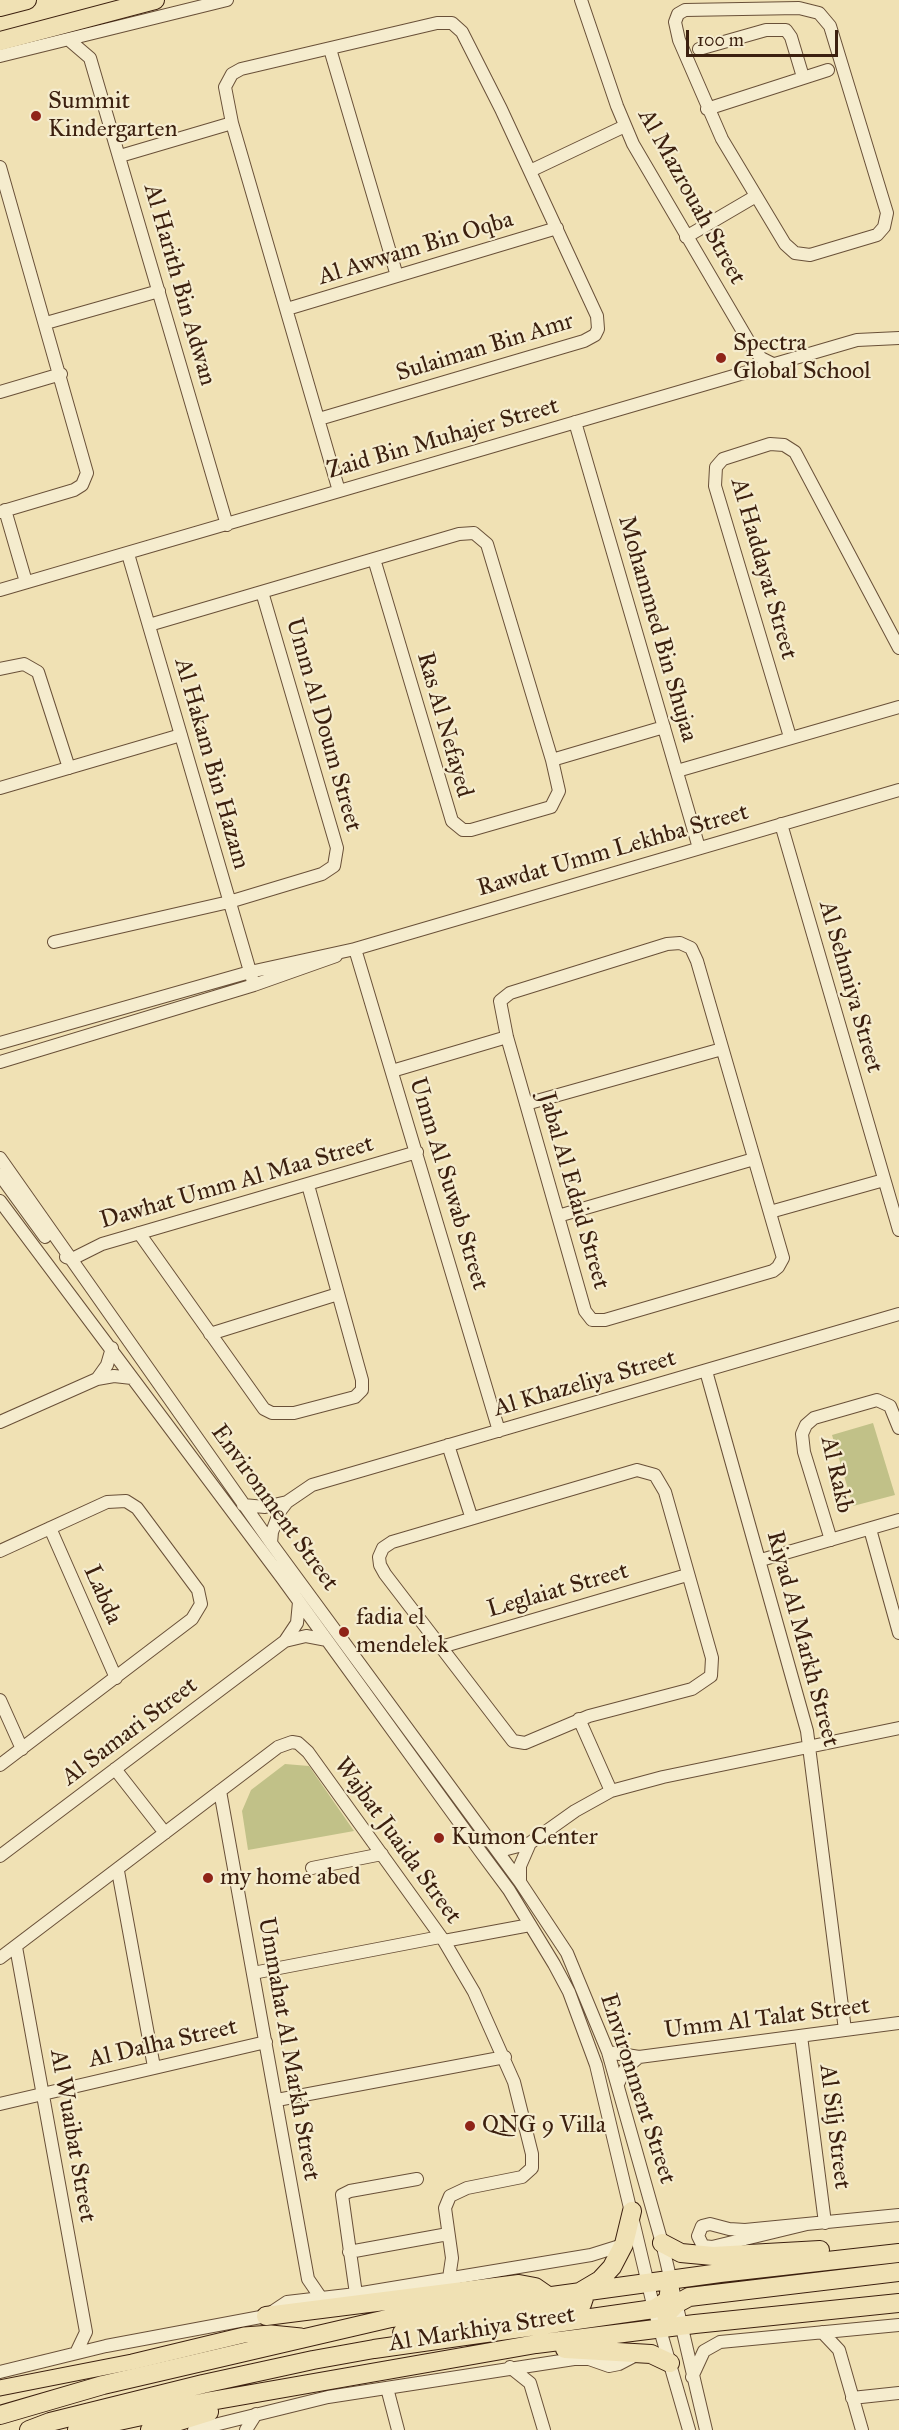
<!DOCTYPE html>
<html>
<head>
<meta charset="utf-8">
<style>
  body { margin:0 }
  #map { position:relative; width:899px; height:2430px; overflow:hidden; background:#f0e1b4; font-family:"IM FELL Great Primer",serif }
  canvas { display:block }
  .scale { position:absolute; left:686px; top:30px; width:152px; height:27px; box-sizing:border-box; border:3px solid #3c200f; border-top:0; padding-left:8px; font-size:18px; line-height:21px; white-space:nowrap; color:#3c200f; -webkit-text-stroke:4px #f5ecce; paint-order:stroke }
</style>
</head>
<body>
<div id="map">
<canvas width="899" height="2430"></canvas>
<div class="scale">100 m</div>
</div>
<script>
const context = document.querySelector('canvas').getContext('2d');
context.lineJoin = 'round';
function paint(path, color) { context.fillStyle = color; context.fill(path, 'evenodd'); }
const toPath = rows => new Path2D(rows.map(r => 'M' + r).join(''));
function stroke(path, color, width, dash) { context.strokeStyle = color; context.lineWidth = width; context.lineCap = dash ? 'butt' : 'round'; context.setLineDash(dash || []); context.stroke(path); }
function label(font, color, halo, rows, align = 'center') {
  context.font = font + ' "IM FELL Great Primer",serif'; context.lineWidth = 4.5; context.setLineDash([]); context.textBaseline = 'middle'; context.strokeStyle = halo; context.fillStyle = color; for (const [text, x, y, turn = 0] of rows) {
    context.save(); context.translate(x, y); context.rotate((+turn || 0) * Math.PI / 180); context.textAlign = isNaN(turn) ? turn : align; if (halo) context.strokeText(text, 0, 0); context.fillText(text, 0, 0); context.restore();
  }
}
paint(toPath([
  [873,1423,895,1495,853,1506,832,1435],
  [285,1764,309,1766,354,1831,248,1850,242,1811,251,1790]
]), '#c1c188');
const minor = toPath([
  [581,0,617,106,633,144,752,347,761,358,775,365],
  [799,8,819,13,830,26,887,213,884,227,877,235,810,255,795,253,785,244,722,139,679,40,675,22,678,14,685,10,799,8],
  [69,40,90,58,227,525],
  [330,49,397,276],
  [699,49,766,30,786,30,791,37,803,77],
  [0,56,227,0],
  [707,109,828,70],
  [120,156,232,123],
  [0,167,87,473,82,485,74,490,0,512],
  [530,171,625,126],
  [686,237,756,196],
  [287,309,557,228],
  [46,323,159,291],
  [0,392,61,374],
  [319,419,584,341,595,335,598,329,597,316,501,109,462,32,452,23,437,23,241,69,232,74,225,87,232,123,339,491],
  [575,422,699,848],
  [5,510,26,582],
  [128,554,254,985],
  [0,590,857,340,899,338],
  [149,625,459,534,474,533,487,544,552,760,559,791,551,807,471,830,463,830,452,821,374,559],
  [0,669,24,664,38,672,69,768],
  [790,737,715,486,716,467,723,459,770,444,784,445,795,452,899,648],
  [552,760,664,727],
  [677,771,899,707],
  [0,788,181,735],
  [781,824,899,1230],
  [54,942,229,902,322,874,334,866,337,848,262,592],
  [680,943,691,948,697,961,783,1258,778,1267,773,1271,605,1320,592,1320,585,1311,507,1037,500,1001,510,993,667,944,680,943],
  [355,949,499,1431],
  [0,1043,250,972,355,949,899,790],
  [0,1062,254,985,336,956],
  [392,1071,507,1037],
  [526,1104,722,1049],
  [0,1158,271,1543,520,1882,567,1953,608,2052,662,2243,706,2430],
  [0,1175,45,1237],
  [0,1201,282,1578,480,1851,509,1890,554,1964,569,1992,596,2065,654,2309,689,2430],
  [770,1212,884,1180],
  [558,1216,754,1159],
  [139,1233,264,1409,272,1413,294,1413,355,1397,362,1390,362,1380,308,1185],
  [66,1257,72,1259,102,1244,417,1152],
  [210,1334,338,1294],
  [706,1371,807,1731,845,2030],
  [97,1379,107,1365,112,1348],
  [0,1422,97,1379,114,1376,132,1378],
  [448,1445,471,1516],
  [637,1470,655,1475,665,1492,712,1658,711,1676,692,1689,589,1716,525,1743,513,1741,385,1574,380,1565,379,1557,383,1548,392,1542,637,1470],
  [243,1505,265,1507,287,1502],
  [50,1528,116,1678],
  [870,1529,899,1633],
  [831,1540,804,1452,802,1434,806,1425,814,1418,877,1400,890,1406,899,1428],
  [271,1543,272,1532,280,1511,287,1502,312,1485,899,1314],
  [0,1551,107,1502,126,1501,137,1508,198,1590,201,1604,192,1619,0,1765],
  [761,1560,899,1520],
  [285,1641,306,1636,327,1640],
  [441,1647,687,1575],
  [0,1700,22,1749],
  [579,1719,611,1791],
  [115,1769,165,1833],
  [220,1791,308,2279,321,2298],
  [496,1848,507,1849,530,1843,575,1811,611,1791,663,1777,899,1728],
  [0,1856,285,1641,297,1623,299,1602],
  [312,1868,382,1854],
  [118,1871,154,2067],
  [520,1881,520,1866,530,1843],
  [444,1941,530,1925],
  [16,1947,86,2332,76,2353],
  [0,1958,278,1747,292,1742,298,1743,308,1752,444,1941,474,1992,514,2082,532,2154,532,2168,522,2177,467,2188,450,2196,445,2208,452,2258,449,2278],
  [253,1973,440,1937],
  [801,2036,825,2223],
  [608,2052,639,2057,899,2023],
  [618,2084,625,2069,639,2057],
  [277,2100,505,2057],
  [0,2104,266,2042],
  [807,2224,712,2247,703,2246,698,2236,702,2226,710,2224,729,2229,745,2230,899,2215],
  [349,2252,448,2234],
  [356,2294,342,2195,350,2191,417,2179],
  [822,2332,839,2350,862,2430],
  [510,2367,530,2383,544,2430],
  [0,2372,106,2346,266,2316,287,2302,356,2294,591,2255,623,2245],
  [692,2377,704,2351,720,2342,899,2325],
  [387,2388,398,2430],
  [852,2398,899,2393],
  [194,2430,328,2397,574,2359,589,2359,609,2366,619,2364,638,2354],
  [246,2430,256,2414]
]);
const major = toPath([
  [0,2388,132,2362,244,2335,271,2333,301,2336]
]);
const highway = toPath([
  [0,7,27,0],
  [0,41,155,0],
  [662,2243,681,2253,713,2256,820,2250],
  [666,2315,676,2304,689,2297,899,2272],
  [266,2316,519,2284,535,2287,548,2296],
  [402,2333,582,2304,584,2298,578,2293,600,2280,612,2267,624,2244,632,2211],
  [565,2349,651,2354,670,2363],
  [0,2415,103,2385,391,2318,720,2273,899,2253],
  [29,2430,50,2422,203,2384,313,2360,374,2349,654,2309,668,2300,671,2280],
  [77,2430,211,2401,536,2344,695,2324,899,2303],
  [150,2430,209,2412]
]);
stroke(minor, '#695038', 14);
stroke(major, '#3c200f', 17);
stroke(highway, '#3c200f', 20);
stroke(minor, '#f5ecce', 12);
stroke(major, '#f0e1b4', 15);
stroke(highway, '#f0e1b4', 18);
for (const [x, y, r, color] of [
  [36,116,6,"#8f2418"],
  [721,358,6,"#8f2418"],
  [344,1632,6,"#8f2418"],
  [439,1838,6,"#8f2418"],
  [208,1878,6,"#8f2418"],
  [470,2126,6,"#8f2418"]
]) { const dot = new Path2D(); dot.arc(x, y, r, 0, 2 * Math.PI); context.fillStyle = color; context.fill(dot); stroke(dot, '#f5ecce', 2); }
label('24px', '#3c200f', '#f5ecce', [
  ["Summit",48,102],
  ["Kindergarten",48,130],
  ["Spectra",733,344],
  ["Global School",733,372],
  ["fadia el",356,1618],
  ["mendelek",356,1646],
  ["Kumon Center",451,1838],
  ["my home abed",220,1878],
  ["QNG 9 Villa",482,2126]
], 'left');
label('24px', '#3c200f', '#f5ecce', [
  ["Al Mazrouah Street",691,197,61],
  ["Al Awwam Bin Oqba",416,249,-17],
  ["Al Harith Bin Adwan",179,285,74],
  ["Sulaiman Bin Amr",485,348,-17],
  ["Zaid Bin Muhajer Street",443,439,-16],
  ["Al Haddayat Street",763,569,74],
  ["Mohammed Bin Shujaa",657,629,74],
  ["Umm Al Doum Street",323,725,74],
  ["Ras Al Nefayed",444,725,74],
  ["Al Hakam Bin Hazam",211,764,74],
  ["Rawdat Umm Lekhba Street",613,851,-16],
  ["Al Sehmiya Street",850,987,74],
  ["Dawhat Umm Al Maa Street",237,1183,-16],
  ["Umm Al Suwab Street",448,1184,73],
  ["Jabal Al Edaid Street",573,1191,74],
  ["Al Khazeliya Street",585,1384,-16],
  ["Al Rakb",836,1475,77],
  ["Environment Street",274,1508,54],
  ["Leglaiat Street",558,1591,-16],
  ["Labda",102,1595,66],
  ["Riyad Al Markh Street",802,1639,75],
  ["Al Samari Street",130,1732,-37],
  ["Wajbat Juaida Street",397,1841,54],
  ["Umm Al Talat Street",767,2019,-7],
  ["Al Dalha Street",163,2044,-13],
  ["Ummahat Al Markh Street",288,2049,80],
  ["Environment Street",637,2089,72],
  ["Al Silj Street",834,2127,83],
  ["Al Wuaibat Street",72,2136,80],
  ["Al Markhiya Street",482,2330,-9]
]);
</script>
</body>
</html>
